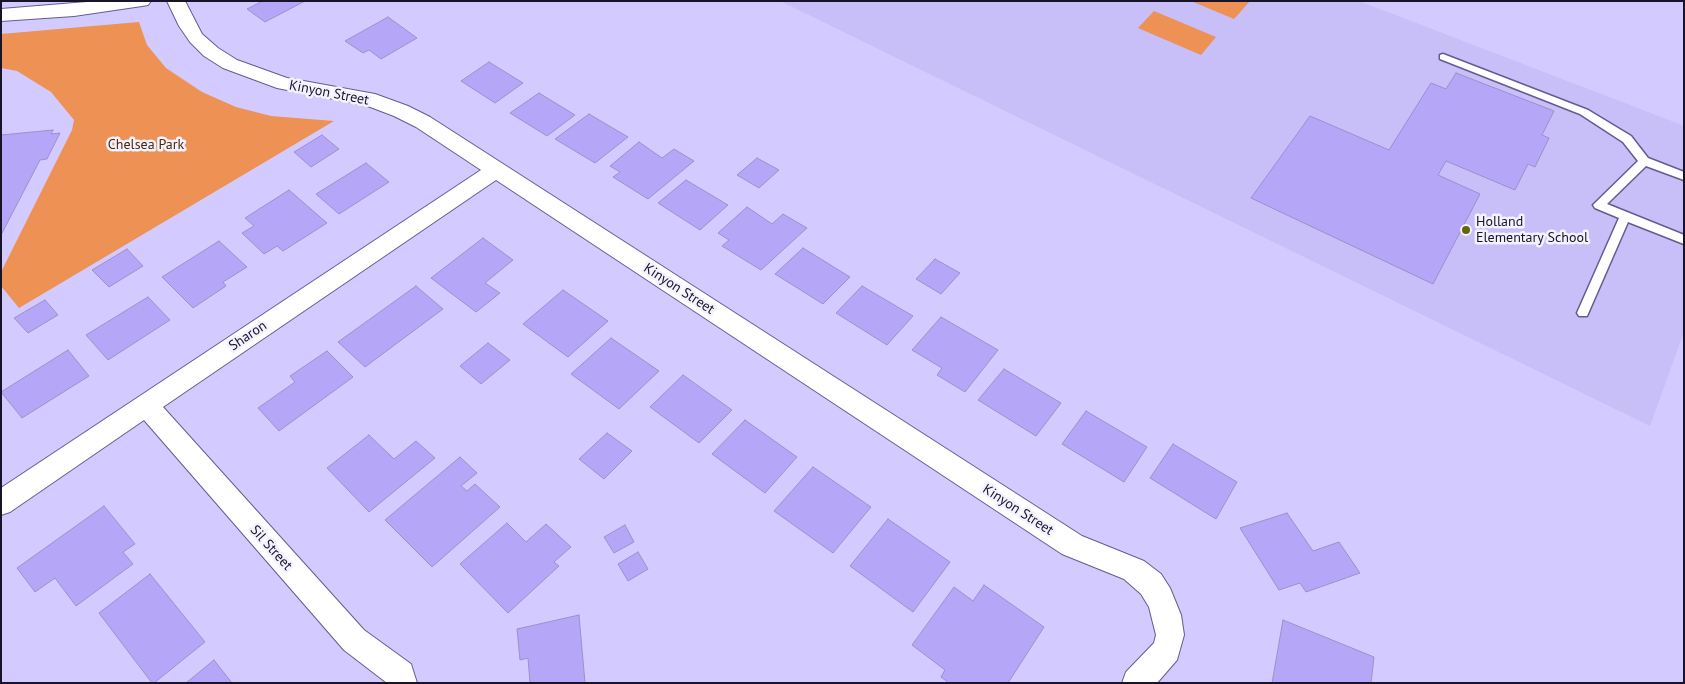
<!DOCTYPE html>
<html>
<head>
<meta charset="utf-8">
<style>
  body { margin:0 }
  #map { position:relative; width:1685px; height:684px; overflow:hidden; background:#d3cbff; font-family:"PT Sans",sans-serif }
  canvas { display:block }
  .frame { position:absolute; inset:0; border:2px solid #19132a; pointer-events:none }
</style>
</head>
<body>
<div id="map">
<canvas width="1685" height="684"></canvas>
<div class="frame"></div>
</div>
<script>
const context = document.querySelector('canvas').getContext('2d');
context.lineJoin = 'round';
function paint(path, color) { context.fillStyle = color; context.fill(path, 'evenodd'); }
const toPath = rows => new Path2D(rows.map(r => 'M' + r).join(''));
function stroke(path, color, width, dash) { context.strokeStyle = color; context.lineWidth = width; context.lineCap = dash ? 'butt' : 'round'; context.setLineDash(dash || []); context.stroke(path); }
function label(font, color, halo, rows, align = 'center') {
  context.font = font + ' "PT Sans",sans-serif'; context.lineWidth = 5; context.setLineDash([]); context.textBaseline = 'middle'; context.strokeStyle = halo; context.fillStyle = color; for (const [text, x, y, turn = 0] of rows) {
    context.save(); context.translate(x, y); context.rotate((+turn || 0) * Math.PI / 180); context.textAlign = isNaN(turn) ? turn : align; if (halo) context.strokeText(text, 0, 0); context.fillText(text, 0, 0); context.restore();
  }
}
paint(toPath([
  [780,1,1359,1,1682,125,1684,127,1684,332,1650,426]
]), '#c8bef8');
paint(toPath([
  [1191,1,1250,1,1234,19],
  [1154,11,1216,37,1201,55,1138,28],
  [139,22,147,45,166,68,202,92,236,107,271,116,334,121,19,308,1,286,1,272,72,130,74,120,51,92,17,71,1,68,1,34]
]), '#ed9154');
const building = toPath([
  [263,1,305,1,265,22,247,9,263,1],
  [388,17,417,38,381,59,369,50,363,53,345,41,388,17],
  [489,62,523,83,495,103,461,81,489,62],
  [1456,73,1554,111,1542,135,1549,138,1535,167,1528,164,1515,190,1446,161,1438,175,1480,194,1433,284,1251,198,1310,116,1389,150,1431,83,1446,89,1456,73],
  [539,93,575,115,547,136,510,113,539,93],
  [589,114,628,137,595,163,555,139,589,114],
  [53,130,51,134,60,133,47,159,40,160,1,235,1,135,53,130],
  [322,135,339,149,311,167,294,152,322,135],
  [639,142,662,158,674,149,694,161,648,199,613,177,620,172,610,166,639,142],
  [757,158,779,170,759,188,737,175,757,158],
  [366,163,389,182,339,214,316,194,366,163],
  [686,180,728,205,700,230,658,203,686,180],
  [289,190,327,223,283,251,277,246,264,254,242,233,254,226,245,218,289,190],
  [747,207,772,224,783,214,807,228,761,270,722,246,729,240,718,233,747,207],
  [483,238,513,260,485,283,500,293,476,312,431,278,483,238],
  [219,241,247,267,223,282,226,286,193,308,162,277,219,241],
  [803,248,850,277,823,304,775,274,803,248],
  [127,249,143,266,109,287,92,270,127,249],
  [935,259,960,273,941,294,916,279,935,259],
  [416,286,443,309,365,367,338,342,416,286],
  [862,286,913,316,887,345,836,313,862,286],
  [563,290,608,321,568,357,523,324,563,290],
  [148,297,170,320,108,360,86,335,148,297],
  [45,300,58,315,28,333,14,318,45,300],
  [941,317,998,350,965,392,937,375,942,368,912,350,941,317],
  [611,338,659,371,619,409,571,374,611,338],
  [488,343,510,360,481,384,460,366,488,343],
  [68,350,89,376,22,418,1,392,68,350],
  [327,351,353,377,279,431,258,408,295,382,290,376,327,351],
  [1004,369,1061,403,1036,436,978,400,1004,369],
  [683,375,732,410,699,443,650,407,683,375],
  [1086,411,1147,447,1124,482,1062,444,1086,411],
  [745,420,797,457,765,493,712,454,745,420],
  [607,433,632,451,604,479,579,459,607,433],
  [369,435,394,459,416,441,435,458,369,512,327,468,369,435],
  [1173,444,1237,482,1216,519,1150,478,1173,444],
  [460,457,477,473,461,486,467,491,475,484,500,507,432,567,385,520,460,457],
  [813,467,871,507,833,553,774,511,813,467],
  [104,506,135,544,123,552,133,564,76,606,55,578,35,592,17,568,104,506],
  [1287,513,1313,551,1339,542,1360,573,1306,592,1300,583,1279,590,1240,528,1287,513],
  [888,519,950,562,913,612,850,566,888,519],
  [507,523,526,542,546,524,571,547,554,562,559,566,508,613,460,564,507,523],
  [625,525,634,542,614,553,604,537,625,525],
  [638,552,648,569,628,581,618,564,638,552],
  [150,574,205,642,154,683,152,683,99,613,150,574],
  [984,585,1044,627,1008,683,949,683,941,677,945,670,912,645,954,587,973,601,984,585],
  [579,615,585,683,530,683,528,658,520,660,517,629,579,615],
  [1283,620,1374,657,1371,683,1272,683,1283,620],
  [214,660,232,683,186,683,214,660]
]);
paint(building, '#b6a6f7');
stroke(building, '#9b90cd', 1);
const service = toPath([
  [1443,54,1588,110,1631,136,1648,158,1684,172,1684,180,1646,166,1607,204,1684,235,1684,244,1628,222,1587,316,1579,316,1577,313,1619,218,1595,208,1593,205,1638,161,1623,142,1580,114,1440,59,1440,55,1443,54]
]);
const minor = toPath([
  [99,1,151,1,148,5,142,6,74,16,1,21,1,9,99,1],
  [167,1,185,1,202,34,218,48,237,60,287,78,375,94,408,106,430,117,1082,536,1144,561,1161,574,1170,588,1181,615,1184,635,1177,660,1157,683,1122,683,1126,672,1154,643,1156,635,1149,607,1141,594,1124,579,1062,554,496,180,163,407,364,630,411,664,417,683,387,683,344,650,144,420,10,512,1,515,1,488,481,170,416,127,394,116,365,105,277,88,223,68,204,56,190,42,179,26,167,1]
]);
stroke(service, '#665a93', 3);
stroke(minor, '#665a93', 2);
paint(service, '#fff');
paint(minor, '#fff');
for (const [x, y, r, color] of [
  [1466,230,5,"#626603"]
]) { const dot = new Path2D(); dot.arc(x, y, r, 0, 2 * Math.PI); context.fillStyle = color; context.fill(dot); stroke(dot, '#f4f2ff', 2); }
label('14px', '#19132a', '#f4f2ff', [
  ["Kinyon Street",329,93,11],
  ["Kinyon Street",679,289,33],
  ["Sharon",248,336,-34],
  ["Kinyon Street",1018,510,33],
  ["Sil Street",271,548,48]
]);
label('14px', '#4d270b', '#f4f2ff', [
  ["Chelsea Park",146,145]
]);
label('14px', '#19132a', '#f4f2ff', [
  ["Holland",1476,222],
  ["Elementary School",1476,238]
], 'left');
</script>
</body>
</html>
